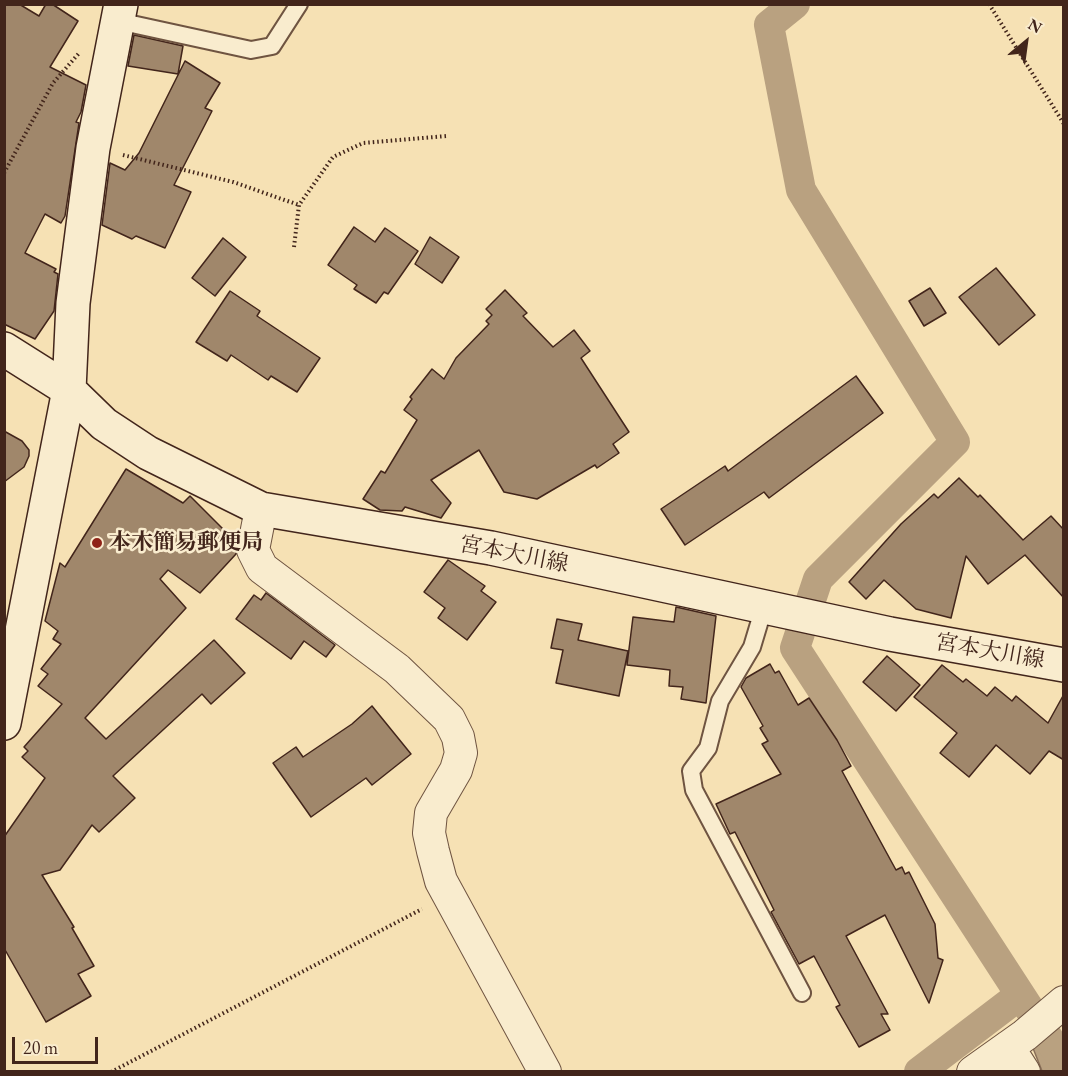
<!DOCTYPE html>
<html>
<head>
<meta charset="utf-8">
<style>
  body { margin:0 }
  #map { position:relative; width:1068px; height:1076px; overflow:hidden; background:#f6e1b4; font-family:"EB Garamond",serif }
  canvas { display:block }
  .frame { position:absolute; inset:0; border:6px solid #42251b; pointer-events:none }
  .north { position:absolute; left:996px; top:12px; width:60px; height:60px; -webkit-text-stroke:4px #f9ecce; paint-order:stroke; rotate:29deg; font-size:16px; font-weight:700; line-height:24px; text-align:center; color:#42251b }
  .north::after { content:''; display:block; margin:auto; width:21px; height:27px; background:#42251b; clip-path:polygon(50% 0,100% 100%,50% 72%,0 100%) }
  .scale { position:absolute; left:12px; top:1037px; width:86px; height:27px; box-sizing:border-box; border:3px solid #42251b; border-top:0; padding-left:8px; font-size:18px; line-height:21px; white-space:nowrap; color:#42251b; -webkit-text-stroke:4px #f9ecce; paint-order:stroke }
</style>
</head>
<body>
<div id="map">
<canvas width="1068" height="1076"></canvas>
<div class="frame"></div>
<div class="north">N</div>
<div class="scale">20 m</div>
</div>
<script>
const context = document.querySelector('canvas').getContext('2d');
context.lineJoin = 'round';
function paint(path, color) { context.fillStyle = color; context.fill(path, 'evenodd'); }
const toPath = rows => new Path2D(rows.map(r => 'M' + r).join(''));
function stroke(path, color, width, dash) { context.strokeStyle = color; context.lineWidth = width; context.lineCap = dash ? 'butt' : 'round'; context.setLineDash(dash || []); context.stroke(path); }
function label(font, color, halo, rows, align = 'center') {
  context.font = font + ' "EB Garamond","Noto Serif JP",serif'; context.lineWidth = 5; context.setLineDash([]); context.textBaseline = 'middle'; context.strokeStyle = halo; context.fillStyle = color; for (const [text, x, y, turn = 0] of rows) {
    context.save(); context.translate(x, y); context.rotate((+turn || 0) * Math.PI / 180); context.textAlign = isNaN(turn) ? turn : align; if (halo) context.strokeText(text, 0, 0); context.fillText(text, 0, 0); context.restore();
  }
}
const water = toPath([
  [1050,1029,1063,1040,1063,1071,1042,1071,1031,1043,1050,1029]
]);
paint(water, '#b9a180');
stroke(water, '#896f58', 1.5);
stroke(toPath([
  [795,4,769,25,801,190,955,442,818,579,795,648,1064,1062],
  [919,1072,1020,995]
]), '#b9a180', 30);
const building = toPath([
  [4,4,19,4,39,16,46,4,52,4,78,21,50,67,86,85,81,112,76,122,79,123,65,216,61,223,45,214,25,253,56,269,54,272,58,274,54,311,35,339,4,324,4,4],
  [134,35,183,46,178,74,128,66,134,35],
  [185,61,220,83,205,108,212,111,174,185,191,192,165,248,136,236,132,239,102,225,110,163,125,170,139,153,185,61],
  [354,227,375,242,385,228,418,251,388,294,384,292,376,303,354,289,357,285,328,265,354,227],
  [430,237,459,257,442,283,415,264,430,237],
  [223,238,246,257,215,296,192,278,223,238],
  [996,268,1035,315,999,345,959,297,996,268],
  [930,288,946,313,924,326,909,301,930,288],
  [505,290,527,313,523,316,553,347,574,330,590,351,581,358,629,432,613,444,619,453,597,468,595,465,537,499,504,492,479,450,431,480,451,503,441,518,405,507,402,511,380,510,363,499,381,471,385,473,417,420,404,410,412,399,410,397,432,369,444,379,456,358,489,324,486,321,492,315,486,309,505,290],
  [230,291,260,311,257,316,320,358,297,392,271,376,268,380,231,355,227,361,196,342,230,291],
  [856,376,883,413,769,498,764,492,685,545,661,509,725,466,728,471,856,376],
  [4,431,22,441,29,450,29,456,24,467,4,482,4,431],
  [126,469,183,503,190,496,236,542,236,554,200,593,168,570,160,579,186,608,85,718,106,739,214,640,245,673,211,704,202,694,113,776,135,798,99,832,92,825,60,870,42,875,74,927,72,928,94,966,78,974,91,996,46,1022,4,948,4,837,45,778,22,757,28,751,24,747,62,704,38,686,48,674,41,669,61,644,53,639,58,631,45,621,60,563,65,567,126,469],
  [959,478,978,497,980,495,1023,540,1051,516,1064,530,1064,598,1025,555,988,584,966,556,951,618,916,609,884,580,866,599,849,582,901,524,934,494,938,498,959,478],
  [448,560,485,586,481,591,496,602,467,640,438,618,445,608,424,592,448,560],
  [266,593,335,645,326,657,304,641,291,659,236,619,254,595,261,600,266,593],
  [676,607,716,616,706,703,681,699,683,687,669,686,670,670,627,665,633,617,674,622,676,607],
  [557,619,582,624,578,640,628,651,619,696,556,683,563,650,551,648,557,619],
  [887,656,920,685,896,711,863,682,887,656],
  [770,664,775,673,779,671,798,705,809,698,837,740,851,766,842,771,896,870,902,867,905,874,909,872,935,924,938,958,943,960,929,1003,885,915,846,936,888,1014,881,1014,890,1030,859,1047,836,1007,840,1005,814,956,799,964,771,912,774,910,735,832,730,834,716,804,781,774,762,744,768,741,760,728,763,726,741,687,746,678,770,664],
  [942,665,963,682,966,679,987,696,995,687,1012,701,1016,696,1048,723,1064,694,1064,760,1049,751,1030,774,996,745,969,777,940,753,957,733,914,697,942,665],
  [372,706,411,754,372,785,366,778,311,817,273,763,296,747,303,757,352,724,372,706]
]);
paint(building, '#a0876b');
stroke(building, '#42251b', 1.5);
const lane = toPath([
  [118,21,251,50,272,46,299,4],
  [764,607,752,647,720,701,708,748,691,771,694,790,802,993]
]);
const street = toPath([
  [261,509,253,550,262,568,397,669,449,719,458,737,461,753,456,770,431,813,429,833,433,851,441,881,545,1072],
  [1008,1047,1024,1072],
  [973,1072,1025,1035,1064,1002]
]);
const secondary = toPath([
  [4,349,69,390,104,424,148,453,261,509,491,548,890,634,1064,665],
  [4,723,69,390,73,303,93,148,121,4]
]);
stroke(lane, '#6f5441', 20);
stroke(street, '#6f5441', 34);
stroke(secondary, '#42251b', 36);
stroke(toPath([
  [989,4,1064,124],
  [123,155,233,182,299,205],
  [4,173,53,83,80,52],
  [294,247,299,205,333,157,363,143,447,136],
  [111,1072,422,909]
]), '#42251b', 4, [1.5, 3]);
stroke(lane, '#f9ecce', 16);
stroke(street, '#f9ecce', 32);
stroke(secondary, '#f9ecce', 33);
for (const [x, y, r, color] of [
  [97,543,6,"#8f2418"]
]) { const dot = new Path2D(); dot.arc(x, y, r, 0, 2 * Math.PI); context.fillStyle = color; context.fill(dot); stroke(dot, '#f9ecce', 2); }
label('bold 22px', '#42251b', '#f9ecce', [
  ["本木簡易郵便局",109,543]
], 'left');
label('22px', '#42251b', '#f9ecce', [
  ["宮本大川線",514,555,11],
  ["宮本大川線",990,652,10]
]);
</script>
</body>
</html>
